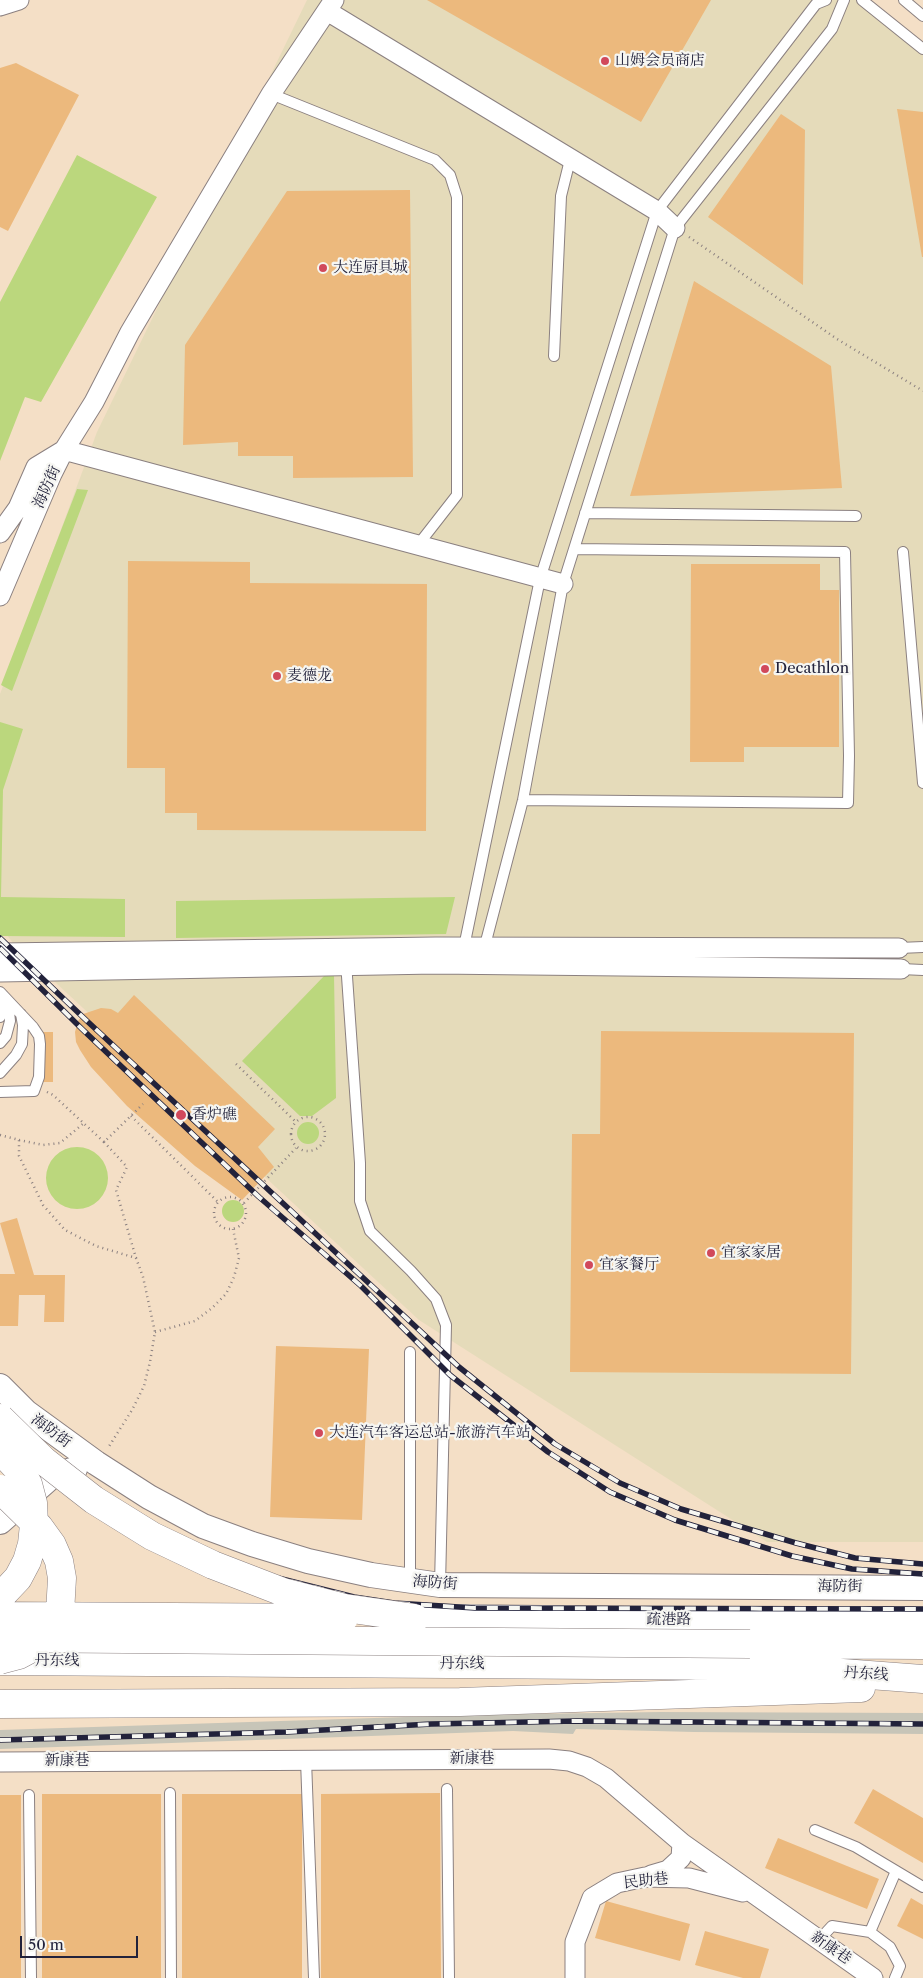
<!DOCTYPE html>
<html>
<head>
<meta charset="utf-8">
<style>
  body { margin:0 }
  #map { position:relative; width:923px; height:1978px; overflow:hidden; background:#f4dfc6; font-family:"Libre Caslon Text",serif }
  canvas { display:block }
  .scale { position:absolute; left:20px; top:1936px; width:118px; height:22px; box-sizing:border-box; border:2px solid #22223b; border-top:0; padding-left:6px; font-size:15px; line-height:18px; white-space:nowrap; color:#22223b; -webkit-text-stroke:4px #f6f6f2; paint-order:stroke }
</style>
</head>
<body>
<div id="map">
<canvas width="923" height="1978"></canvas>
<div class="scale">50 m</div>
</div>
<script>
const context = document.querySelector('canvas').getContext('2d');
context.lineJoin = 'round';
function paint(path, color) { context.fillStyle = color; context.fill(path, 'evenodd'); }
const toPath = rows => new Path2D(rows.map(r => 'M' + r).join(''));
function stroke(path, color, width, dash) { context.strokeStyle = color; context.lineWidth = width; context.lineCap = dash ? 'butt' : 'round'; context.setLineDash(dash || []); context.stroke(path); }
function label(font, color, halo, rows, align = 'center') {
  context.font = font + ' "Libre Caslon Text","Noto Serif SC",serif'; context.lineWidth = 4.5; context.setLineDash([]); context.textBaseline = 'middle'; context.strokeStyle = halo; context.fillStyle = color; for (const [text, x, y, turn = 0] of rows) {
    context.save(); context.translate(x, y); context.rotate((+turn || 0) * Math.PI / 180); context.textAlign = isNaN(turn) ? turn : align; if (halo) context.strokeText(text, 0, 0); context.fillText(text, 0, 0); context.restore();
  }
}
paint(toPath([
  [307,0,867,0,923,44,923,1542,767,1542,419,1320,13,943,0,926,0,694,97,432]
]), '#e5dbba');
paint(toPath([
  [660,1712,923,1713,923,1734,694,1732,576,1729,573,1734,513,1731,0,1749,0,1730,468,1715]
]), '#c7c5b8');
paint(toPath([
  [77,155,157,197,41,402,25,397,0,461,0,302],
  [77,489,88,490,12,691,1,685],
  [0,722,23,729,3,790,1,897,125,899,125,937,0,936],
  [455,897,446,934,176,938,176,901],
  [326,974,334,974,336,1098,312,1116,300,1116,242,1061],
  '297 1133a11 11 0 1 1 22 0a11 11 0 1 1-22 0Z',
  '46 1178a31 31 0 1 1 62 0a31 31 0 1 1-62 0Z',
  '222 1211a11 11 0 1 1 22 0a11 11 0 1 1-22 0Z'
]), '#bbd77d');
paint(toPath([
  [427,0,711,0,641,122],
  [16,63,79,95,8,231,0,227,0,68],
  [897,109,923,112,923,257,922,257],
  [781,114,805,130,803,285,708,217],
  [410,190,413,477,293,478,293,456,238,456,238,442,183,445,185,345,287,191],
  [694,281,831,366,842,488,630,496],
  [128,561,250,562,250,583,427,584,426,831,197,830,197,813,165,813,165,768,127,768],
  [691,564,820,564,820,590,839,590,839,747,744,747,744,762,690,762],
  [134,995,275,1129,258,1147,274,1167,242,1200,195,1166,127,1106,91,1067,80,1050,76,1042,75,1032,78,1021,83,1014,101,1008,111,1009,118,1013],
  [601,1031,854,1033,851,1374,570,1372,572,1134,600,1134],
  [43,1032,53,1032,53,1082,42,1082],
  [17,1218,34,1275,65,1275,64,1322,44,1322,45,1295,19,1295,18,1326,0,1326,0,1274,15,1274,0,1223],
  [276,1346,369,1349,362,1520,270,1517],
  [873,1789,923,1818,923,1863,854,1823],
  [440,1793,441,1978,321,1978,321,1794],
  [42,1794,161,1794,161,1978,42,1978],
  [182,1794,302,1794,302,1978,182,1978],
  [0,1795,21,1795,21,1978,0,1978],
  [778,1838,879,1879,867,1909,765,1868],
  [911,1898,923,1905,923,1939,897,1926],
  [606,1901,690,1924,680,1961,595,1938],
  [705,1931,769,1949,760,1978,743,1978,695,1965]
]), '#ecb97d');
const service = toPath([
  [862,0,923,49],
  [904,0,923,16],
  [271,94,435,160,450,175,457,197,457,495,418,545],
  [554,356,561,196,570,160],
  [585,513,856,516],
  [903,552,923,783],
  [523,800,848,803,849,756,845,552,574,549],
  [899,948,923,947],
  [465,949,464,947,540,579,657,211,816,4,826,0],
  [484,949,523,800,563,584,675,228,832,29,844,0],
  [346,962,360,1163,360,1201,370,1231,411,1271,436,1299,446,1325,440,1585],
  [901,969,923,970],
  [0,992,33,1027,39,1036,40,1044,39,1077,34,1091,0,1092],
  [0,1017,2,998],
  [0,1043,6,1036,10,1021,9,1012,5,1000],
  [0,1073,16,1055,22,1044,23,1025,21,1014],
  [410,1352,410,1581],
  [306,1760,314,1978],
  [447,1789,449,1978],
  [170,1793,171,1978],
  [29,1795,31,1978],
  [815,1830,856,1847,923,1887],
  [870,1932,896,1871],
  [819,1940,832,1926,870,1932,890,1947,900,1966,895,1978]
]);
const minor = toPath([
  [0,6,19,0],
  [327,11,657,211,675,228],
  [64,450,563,584],
  [0,533,18,508,36,467,64,450],
  [0,596,52,474,64,450,94,402,130,332,271,94,334,0],
  [0,953,436,947,899,948],
  [0,972,435,964,901,969],
  [0,1762,549,1759,569,1761,587,1767,606,1778,682,1843,873,1978],
  [651,1875,668,1870,681,1858,682,1843],
  [575,1978,575,1942,592,1898,617,1883,645,1877,689,1878,743,1892]
]);
const tertiary = toPath([
  [0,1386,26,1412,96,1463,149,1497,203,1526,252,1544,308,1561,371,1575,440,1585,923,1588],
  [0,1522,52,1476,75,1469]
]);
const trunk = toPath([
  [415,1618,923,1624],
  [750,1644,923,1645],
  [0,1661,750,1666,923,1679],
  [0,1704,460,1702,861,1688]
]);
stroke(service, '#8b8080', 12);
stroke(minor, '#8b8080', 21);
stroke(tertiary, '#8b8080', 26);
stroke(trunk, '#8b8080', 29);
stroke(toPath([
  [689,237,837,339,923,391],
  [236,1064,295,1121],
  [47,1092,53,1095,104,1142,143,1104],
  [131,1116,218,1202],
  '291 1134a17 17 0 1 1 34 0a17 17 0 1 1-34 0Z',
  [0,1135,19,1140,19,1156,43,1205,65,1230,96,1246,136,1258,143,1277,155,1332,150,1362,144,1386,132,1410,108,1448],
  [19,1140,43,1145,60,1143,84,1123],
  [104,1142,127,1167,116,1190,136,1258],
  '214 1213a16 16 0 1 1 32 0a16 16 0 1 1-32 0Z',
  [244,1203,296,1148],
  [155,1332,195,1321,212,1308,226,1294,234,1277,239,1258,233,1229]
]), '#8b8080', 2.5, [1, 4]);
stroke(service, '#fff', 10);
stroke(minor, '#fff', 19);
stroke(tertiary, '#fff', 24);
stroke(trunk, '#fff', 28);
const rail = toPath([
  [0,938,87,1021,459,1367,555,1444,620,1483,681,1509,796,1543,855,1558,923,1564],
  [0,948,82,1029,259,1197,361,1286,450,1375,548,1452,610,1492,675,1520,792,1556,852,1569,923,1574],
  [0,1432,40,1465,139,1522,172,1539,212,1555,278,1578,354,1597,394,1603,475,1608,923,1609],
  [0,1740,287,1732,431,1724,577,1721,923,1724]
]);
stroke(rail, '#22223b', 5.5);
stroke(rail, '#f6f6f2', 4, [11]);
const trunkBridge = toPath([
  [0,1418,44,1461,94,1500,152,1536,213,1565,283,1592,345,1608,415,1618],
  [0,1450,19,1470,28,1484,33,1503,34,1525,32,1544,27,1561,18,1578,0,1597],
  [0,1489,39,1527,52,1545,59,1561,62,1578,60,1613,53,1628,45,1638,34,1647,19,1655,0,1660],
  [0,1616,344,1618],
  [0,1638,750,1644]
]);
stroke(trunkBridge, '#8b8080', 29, []);
stroke(trunkBridge, '#fff', 28);
for (const [x, y, r, color] of [
  [605,61,5,"#d1495b"],
  [323,268,5,"#d1495b"],
  [765,669,5,"#d1495b"],
  [277,676,5,"#d1495b"],
  [181,1115,6,"#d1495b"],
  [711,1253,5,"#d1495b"],
  [589,1265,5,"#d1495b"],
  [319,1433,5,"#d1495b"]
]) { const dot = new Path2D(); dot.arc(x, y, r, 0, 2 * Math.PI); context.fillStyle = color; context.fill(dot); stroke(dot, '#f6f6f2', 2); }
label('15px', '#22223b', '#f6f6f2', [
  ["山姆会员商店",615,61],
  ["大连厨具城",333,268],
  ["Decathlon",775,669],
  ["麦德龙",287,676],
  ["香炉礁",192,1115],
  ["宜家家居",721,1253],
  ["宜家餐厅",599,1265],
  ["大连汽车客运总站-旅游汽车站",329,1433]
], 'left');
label('15px', '#22223b', '#f6f6f2', [
  ["海防街",47,487,-66],
  ["海防街",51,1431,36],
  ["海防街",435,1583,4],
  ["海防街",840,1587],
  ["疏港路",669,1620],
  ["丹东线",57,1661],
  ["丹东线",462,1664],
  ["丹东线",866,1674,4],
  ["新康巷",472,1759],
  ["新康巷",67,1761],
  ["民助巷",646,1881,-6],
  ["新康巷",831,1948,35]
]);
</script>
</body>
</html>
